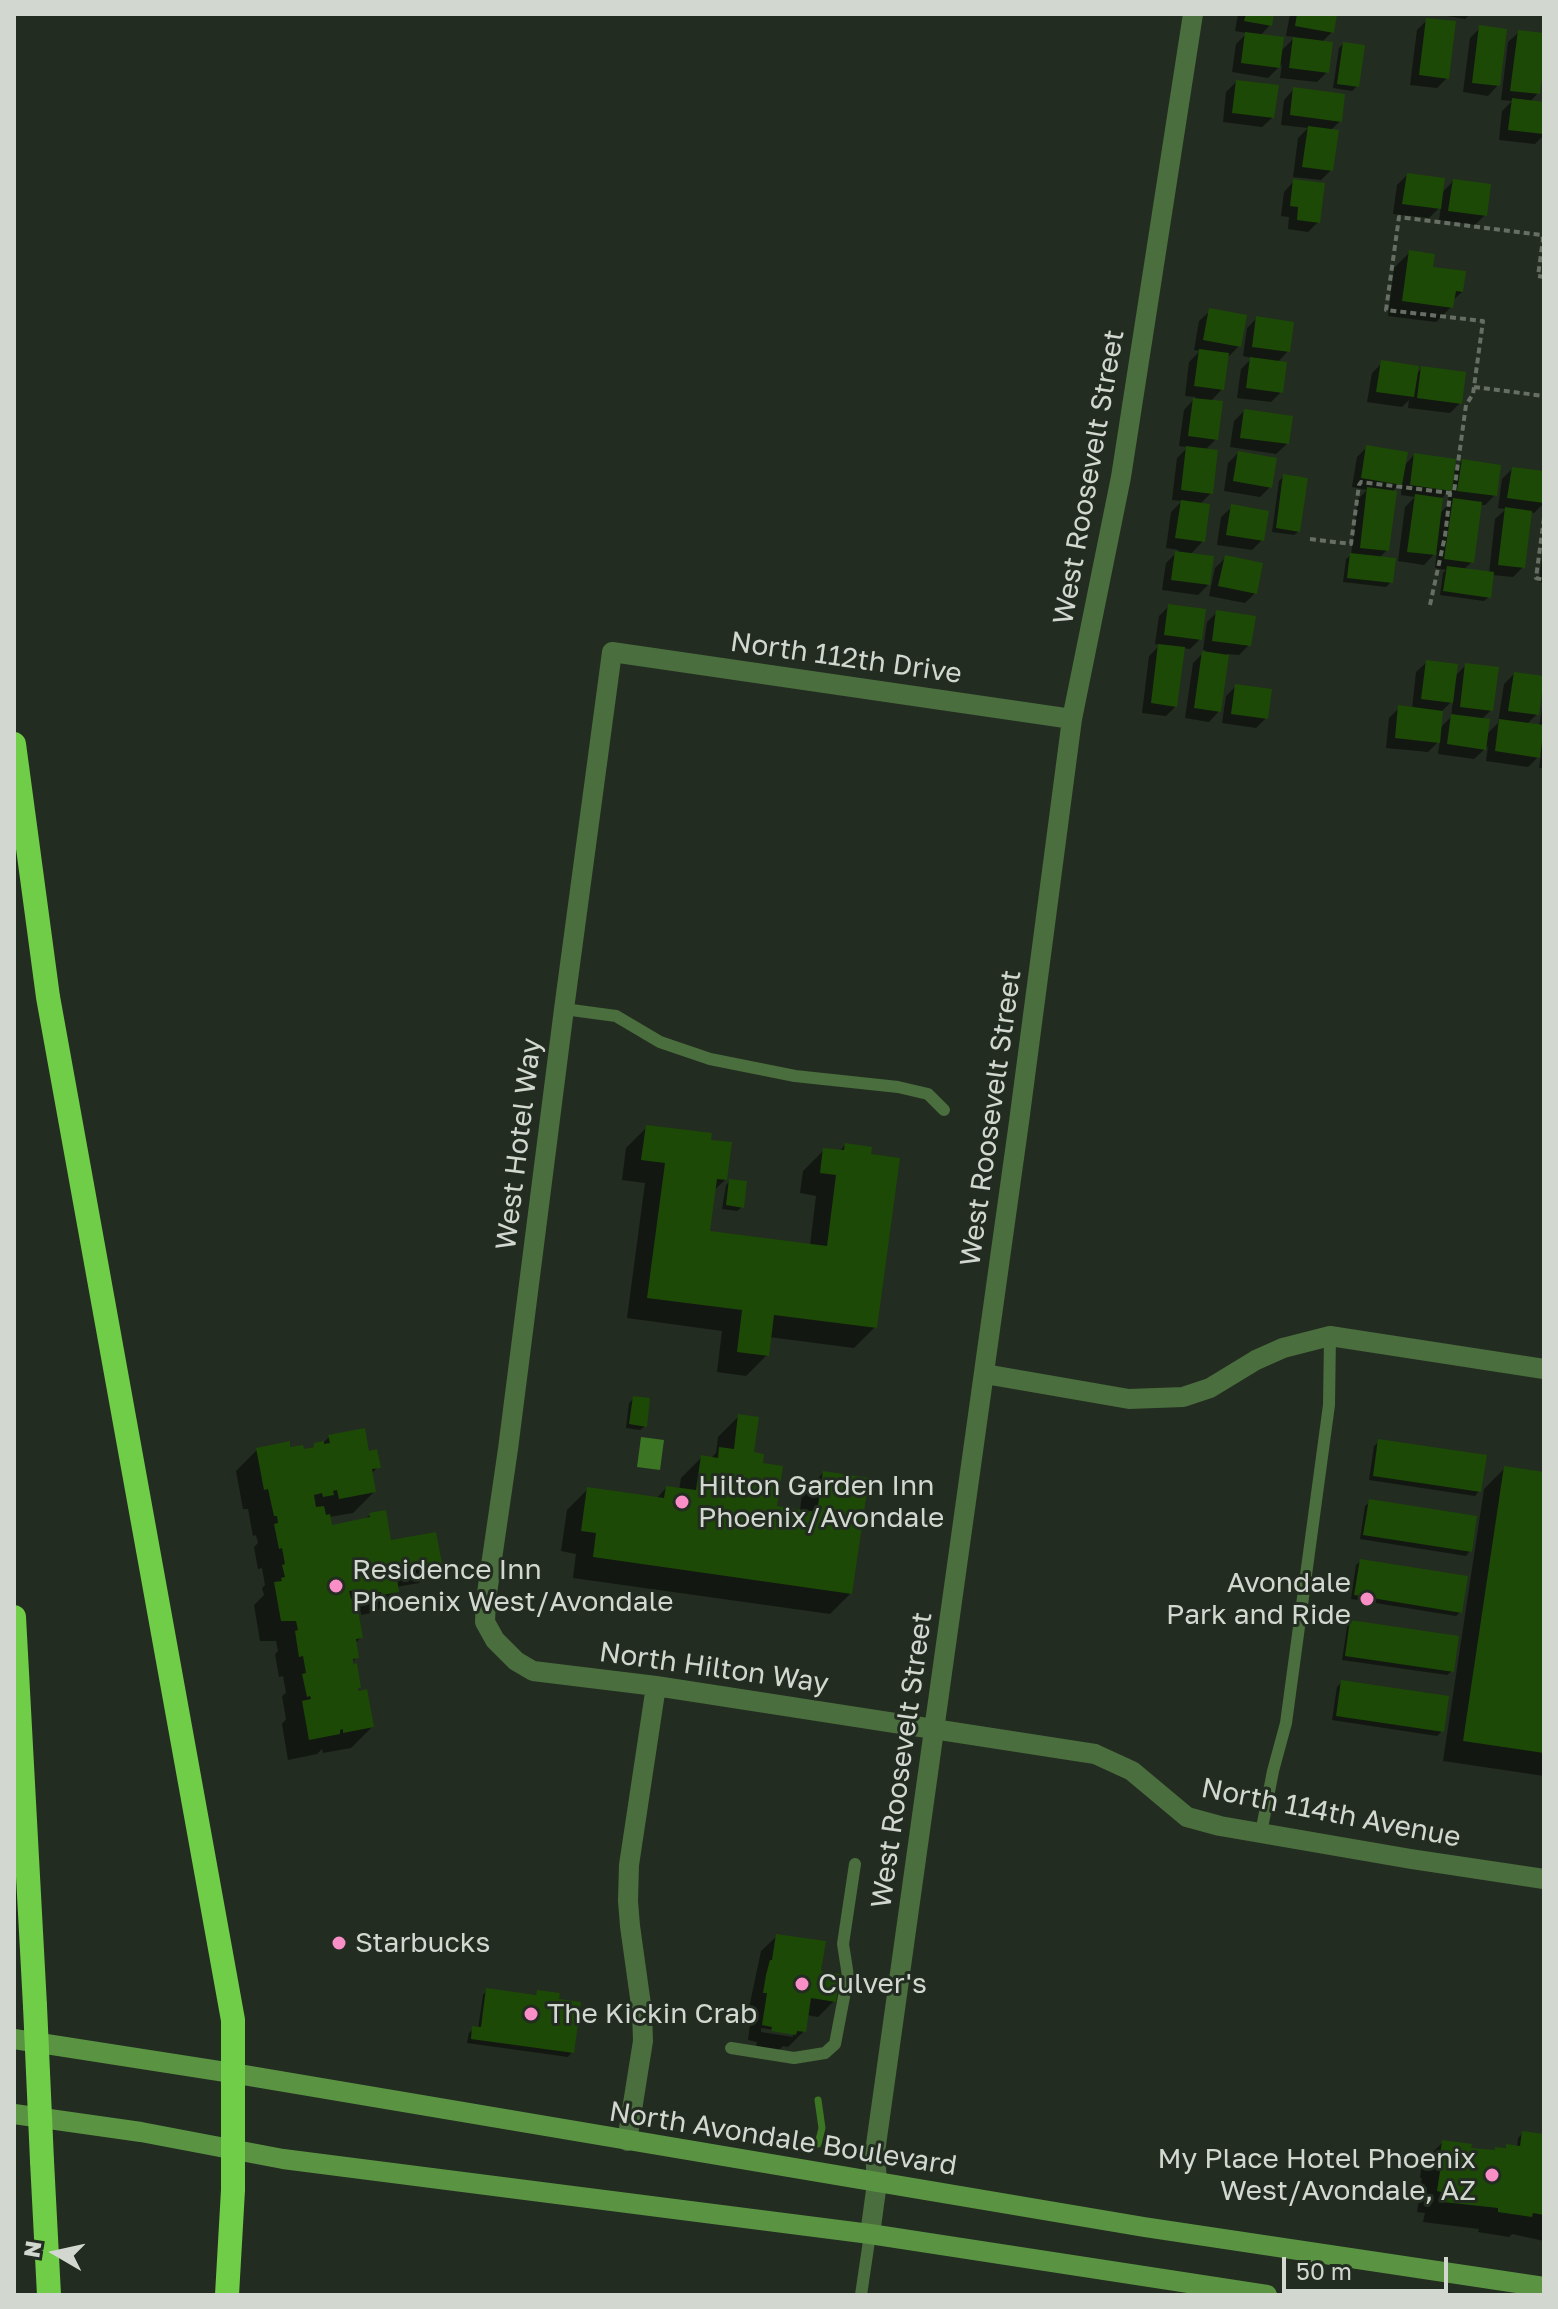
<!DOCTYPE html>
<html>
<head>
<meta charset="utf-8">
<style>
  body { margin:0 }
  #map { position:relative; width:1558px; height:2309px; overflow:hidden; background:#232c20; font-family:"Golos Text",sans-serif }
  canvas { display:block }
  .frame { position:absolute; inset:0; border:16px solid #d2d8d0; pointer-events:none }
  .north { position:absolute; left:16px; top:2213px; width:80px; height:80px; -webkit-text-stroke:6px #232c20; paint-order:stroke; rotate:279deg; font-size:22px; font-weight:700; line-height:32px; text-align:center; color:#d2d8d0 }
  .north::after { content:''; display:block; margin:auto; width:28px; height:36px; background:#d2d8d0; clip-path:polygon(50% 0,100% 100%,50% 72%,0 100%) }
  .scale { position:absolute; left:1282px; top:2257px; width:166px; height:36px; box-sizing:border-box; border:4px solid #d2d8d0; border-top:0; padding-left:10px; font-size:24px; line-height:28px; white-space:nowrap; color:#d2d8d0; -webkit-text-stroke:6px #232c20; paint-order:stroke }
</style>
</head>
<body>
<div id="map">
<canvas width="1558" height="2309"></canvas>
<div class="frame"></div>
<div class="north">N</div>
<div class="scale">50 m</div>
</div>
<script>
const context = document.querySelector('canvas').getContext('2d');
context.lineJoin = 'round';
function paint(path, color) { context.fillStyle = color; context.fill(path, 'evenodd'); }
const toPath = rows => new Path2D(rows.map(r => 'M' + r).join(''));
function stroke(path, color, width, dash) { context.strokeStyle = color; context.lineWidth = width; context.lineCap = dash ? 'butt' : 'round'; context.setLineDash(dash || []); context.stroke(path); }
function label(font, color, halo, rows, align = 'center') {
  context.font = font + ' "Golos Text",sans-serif'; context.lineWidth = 6; context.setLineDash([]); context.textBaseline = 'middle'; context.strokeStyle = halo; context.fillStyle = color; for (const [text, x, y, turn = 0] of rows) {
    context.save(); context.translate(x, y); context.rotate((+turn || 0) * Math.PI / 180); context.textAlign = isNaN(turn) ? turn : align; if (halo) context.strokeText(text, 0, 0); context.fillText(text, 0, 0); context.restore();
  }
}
paint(toPath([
  [641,1437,664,1440,660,1470,637,1467]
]), '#3c7523');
paint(toPath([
  [1238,14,1272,14,1270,25,1260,36,1280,52,1295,37,1286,36,1290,14,1335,14,1332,32,1322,42,1327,72,1317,82,1280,78,1282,64,1268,78,1232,72,1236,44,1247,33,1235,31],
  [1435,14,1470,14,1465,19],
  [1427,20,1447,78,1437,88,1410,85,1417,30],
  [1480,28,1498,85,1488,96,1463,92,1470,38],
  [1519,32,1544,35,1538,93,1529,103,1544,104,1544,135,1535,144,1499,140,1502,111,1512,101,1501,100,1508,42],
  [1343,44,1357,86,1352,91,1333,88,1339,48],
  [1236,82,1273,117,1262,127,1223,122,1226,92],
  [1294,89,1340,121,1330,131,1331,170,1321,180,1293,177,1298,138,1308,128,1281,125,1284,100],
  [1407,175,1441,194,1453,181,1485,215,1475,225,1439,220,1441,206,1429,218,1393,214,1397,185],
  [1294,181,1318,222,1308,232,1288,229,1289,217,1281,216,1284,192],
  [1410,252,1462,292,1452,301,1451,307,1436,322,1388,316,1394,268],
  [1210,311,1239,346,1229,356,1227,356,1222,389,1210,402,1216,439,1205,450,1211,493,1200,504,1203,541,1190,555,1208,585,1198,595,1162,590,1166,563,1179,550,1166,548,1171,512,1182,501,1172,500,1177,458,1188,447,1179,446,1184,410,1196,397,1185,396,1189,362,1200,351,1194,350,1199,321],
  [1257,318,1288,351,1277,363,1281,392,1271,402,1237,398,1241,369,1252,358,1243,356,1247,328],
  [1382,363,1416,374,1422,368,1460,403,1450,413,1408,408,1409,400,1402,407,1367,402,1372,373],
  [1244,411,1287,444,1276,454,1230,447,1234,421],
  [1367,447,1403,467,1414,455,1452,472,1462,461,1495,495,1485,505,1480,505,1472,562,1463,570,1489,574,1495,519,1506,509,1498,508,1502,479,1512,469,1544,473,1544,503,1534,513,1530,512,1523,567,1513,577,1492,575,1489,597,1484,601,1440,595,1443,573,1446,570,1435,568,1437,551,1424,565,1398,561,1405,507,1415,497,1401,495,1402,481,1392,492,1387,550,1379,558,1391,582,1386,587,1343,582,1346,559,1351,555,1358,499,1367,490,1352,487,1357,457],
  [1450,490,1448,500,1452,501,1439,514,1441,499],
  [1238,453,1270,487,1260,497,1224,491,1228,463],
  [1284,476,1299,531,1294,535,1272,532,1279,481],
  [1232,507,1262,540,1252,550,1217,545,1221,517],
  [1544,542,1544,583,1539,582],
  [1225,558,1255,593,1245,603,1209,596,1215,568],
  [1169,606,1200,639,1190,649,1183,648,1176,706,1166,716,1142,713,1149,656,1160,645,1155,644,1159,616],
  [1217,612,1249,645,1239,655,1227,654,1219,711,1209,722,1185,718,1193,663,1206,650,1203,650,1207,622],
  [1427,662,1454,677,1466,665,1491,710,1481,720,1486,735,1498,723,1504,684,1514,674,1537,714,1526,725,1539,727,1544,696,1544,727,1540,744,1544,740,1544,768,1539,768,1541,754,1528,767,1486,761,1488,746,1474,759,1438,754,1440,740,1428,752,1386,748,1389,718,1399,708,1412,709,1416,672],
  [1453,700,1451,717,1439,729,1441,712],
  [1236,686,1266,718,1256,728,1222,723,1226,696],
  [647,1127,709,1141,725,1180,713,1191,708,1232,810,1246,816,1196,800,1193,803,1171,824,1150,839,1152,845,1145,875,1327,854,1348,769,1337,767,1355,746,1376,717,1372,722,1331,627,1318,645,1183,622,1180,626,1148],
  [730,1181,742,1207,737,1211,722,1209,726,1185],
  [634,1398,645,1426,640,1430,626,1428,629,1403],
  [739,1416,752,1454,761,1465,775,1508,800,1511,802,1494,823,1473,851,1593,830,1614,573,1578,576,1554,561,1551,567,1510,588,1489,656,1499,666,1488,679,1490,681,1478,702,1457,710,1459,716,1453,718,1437],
  [329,1437,367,1453,378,1467,371,1474,374,1492,353,1513,329,1517,330,1527,364,1520,370,1515,389,1543,440,1562,419,1583,396,1587,397,1591,376,1612,361,1615,361,1612,356,1613,361,1637,355,1644,357,1657,347,1667,359,1687,356,1690,372,1727,351,1748,323,1753,322,1749,317,1754,288,1760,282,1724,286,1719,282,1696,286,1693,283,1676,279,1677,275,1654,278,1651,276,1641,260,1641,254,1605,264,1595,262,1588,265,1585,262,1568,258,1569,254,1547,258,1543,256,1535,253,1536,248,1509,243,1509,236,1471,257,1450,302,1451,322,1444],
  [1379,1442,1479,1491,1475,1496,1369,1480,1374,1446],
  [1505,1468,1544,1474,1544,1776,1443,1761,1484,1489],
  [1370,1502,1470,1551,1466,1556,1360,1539,1365,1506],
  [1361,1561,1460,1612,1456,1616,1351,1599,1356,1565],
  [1351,1622,1452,1671,1447,1675,1342,1660,1347,1627],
  [1342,1682,1442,1731,1437,1736,1332,1720,1337,1687],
  [777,1936,819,1973,834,2001,818,2017,807,2015,804,2031,788,2047,783,2046,779,2050,756,2046,757,2042,748,2040,752,2009,749,2008,761,1951],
  [761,2028,793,2033,793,2037,761,2032],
  [487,1990,533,1997,538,1992,572,2052,568,2057,467,2043,469,2033,473,2029,478,2029,483,1995],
  [1523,2133,1540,2158,1544,2159,1544,2241,1512,2234,1509,2237,1478,2232,1479,2229,1423,2222,1425,2213,1417,2212,1422,2178,1420,2178,1422,2163,1443,2142,1469,2149,1493,2152,1496,2149,1503,2150,1507,2146,1517,2148,1518,2138]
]), '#0007');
stroke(toPath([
  [818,2100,822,2128,818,2144]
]), '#3c7523', 7);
paint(toPath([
  [1246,14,1274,14,1272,26,1244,21],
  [1297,14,1337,14,1334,33,1295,26],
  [1426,18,1456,21,1449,79,1419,75],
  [1479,25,1507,29,1500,86,1472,83],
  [1518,30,1544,33,1544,63,1540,94,1510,91],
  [1245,32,1284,37,1280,68,1241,63],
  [1293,37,1333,42,1329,73,1289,68],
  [1343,42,1365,45,1359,87,1337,84],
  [1236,80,1279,85,1274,118,1232,113],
  [1293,87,1345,94,1342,122,1290,115],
  [1512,98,1544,102,1544,134,1508,130],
  [1308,126,1339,130,1333,171,1302,167],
  [1407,173,1445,178,1441,209,1402,204],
  [1293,179,1325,183,1320,223,1297,220,1298,207,1290,206],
  [1453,179,1491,184,1487,216,1448,211],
  [1409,250,1435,254,1433,267,1466,271,1463,292,1456,291,1453,308,1402,301],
  [1209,308,1247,315,1241,347,1203,340],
  [1256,316,1294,322,1290,352,1252,347],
  [1199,349,1229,353,1224,390,1194,386],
  [1250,357,1287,362,1283,393,1246,388],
  [1381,360,1419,366,1414,397,1376,392],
  [1421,366,1466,372,1462,404,1417,398],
  [1193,398,1223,401,1218,440,1188,436],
  [1244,409,1293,416,1289,444,1240,438],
  [1366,445,1408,452,1402,485,1361,478],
  [1186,446,1218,450,1213,494,1181,490],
  [1238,451,1277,458,1272,488,1233,481],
  [1414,453,1456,459,1452,491,1410,485],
  [1462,459,1501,465,1497,496,1457,491],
  [1512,467,1544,471,1544,503,1507,498],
  [1283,474,1308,478,1300,532,1276,528],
  [1367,487,1397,491,1389,551,1360,548],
  [1415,494,1443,498,1436,555,1407,552],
  [1453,498,1482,502,1474,563,1444,559],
  [1181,500,1210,504,1205,542,1175,538],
  [1231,504,1269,511,1264,541,1226,535],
  [1505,507,1532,511,1525,568,1498,565],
  [1175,551,1214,556,1210,585,1171,580],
  [1350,553,1396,558,1393,583,1347,578],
  [1225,555,1263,563,1257,594,1218,586],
  [1447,566,1494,572,1491,598,1443,591],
  [1168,604,1206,609,1202,640,1164,635],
  [1216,610,1256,616,1251,646,1212,641],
  [1158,644,1185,647,1177,707,1151,703],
  [1202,651,1229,655,1221,712,1194,708],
  [1426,660,1458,664,1453,703,1421,699],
  [1465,663,1499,667,1493,711,1460,707],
  [1514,672,1544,676,1539,715,1508,711],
  [1235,684,1272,689,1268,719,1231,714],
  [1398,705,1443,711,1440,743,1395,738],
  [1451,714,1490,719,1486,750,1447,744],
  [1499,719,1544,725,1540,758,1495,751],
  [646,1125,712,1133,711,1140,732,1142,727,1180,717,1179,710,1231,827,1246,836,1175,820,1173,823,1148,844,1150,845,1143,872,1147,871,1154,900,1158,877,1328,774,1315,769,1356,737,1352,742,1310,647,1298,665,1163,641,1160],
  [729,1179,747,1181,744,1208,726,1205],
  [633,1396,650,1398,647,1427,629,1424],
  [738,1414,759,1417,754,1452,764,1454,763,1463,783,1466,777,1506,817,1512,823,1471,869,1478,852,1594,593,1557,596,1533,581,1531,587,1487,664,1498,666,1486,696,1490,701,1455,718,1458,719,1447,734,1449],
  [365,1428,369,1451,377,1449,381,1468,372,1469,376,1492,339,1499,337,1490,333,1491,334,1495,323,1497,322,1493,314,1495,316,1507,324,1506,326,1515,330,1514,332,1525,370,1517,369,1513,386,1510,391,1540,436,1532,442,1563,396,1572,399,1592,382,1595,381,1592,361,1596,360,1590,349,1591,351,1599,356,1598,363,1638,356,1639,359,1658,353,1659,353,1664,357,1663,361,1688,358,1688,358,1691,367,1689,374,1727,343,1733,343,1729,340,1730,340,1734,309,1740,302,1701,311,1699,310,1696,307,1697,302,1674,306,1673,303,1656,299,1657,295,1631,298,1630,296,1621,281,1621,274,1582,282,1581,281,1578,285,1577,282,1565,285,1564,282,1548,279,1549,274,1524,278,1523,277,1516,274,1516,268,1489,264,1490,256,1448,290,1441,290,1447,303,1445,304,1449,314,1447,314,1443,324,1441,324,1444,330,1443,328,1435],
  [1378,1439,1487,1455,1481,1492,1373,1476],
  [1504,1466,1544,1472,1544,1753,1463,1741],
  [1369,1499,1477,1516,1472,1552,1363,1535],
  [1360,1559,1468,1576,1462,1613,1354,1595],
  [1350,1620,1459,1636,1454,1672,1345,1656],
  [1341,1680,1449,1696,1444,1732,1336,1716],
  [776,1934,826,1941,821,1971,840,1974,836,2002,811,1998,806,2032,797,2031,796,2035,771,2031,772,2027,762,2025,767,1993,763,1993,766,1975,770,1960,772,1960],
  [486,1988,536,1995,537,1990,560,1993,559,1999,581,2002,574,2053,471,2039,472,2026,481,2027],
  [1522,2131,1544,2134,1542,2149,1542,2156,1544,2157,1544,2215,1533,2213,1532,2217,1498,2212,1498,2208,1443,2202,1445,2193,1437,2191,1442,2158,1440,2157,1442,2140,1472,2144,1471,2148,1495,2150,1495,2147,1506,2148,1506,2144,1520,2146]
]), '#1d4906');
stroke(toPath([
  [1474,387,1544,396],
  [1544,518,1536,578,1544,580],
  [1310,539,1351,544,1359,485,1361,482,1450,493,1454,492,1466,405,1473,394,1483,321,1386,310,1399,217,1542,235,1543,239,1538,276,1544,277],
  [1430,605,1445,536,1450,494]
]), '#676f65', 4, [6, 4]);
stroke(toPath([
  [564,1009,616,1016,660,1042,710,1059,795,1076,898,1087,928,1094,944,1110],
  [1261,1833,1273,1771,1286,1723,1329,1405,1330,1336],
  [731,2048,794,2058,825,2053,835,2044,848,1976,843,1944,855,1864],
  [861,2295,870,2234]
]), '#4a6e3d', 12);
stroke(toPath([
  [1072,719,612,652,564,1009,508,1449,486,1600,485,1622,495,1640,516,1661,533,1671,656,1686,1095,1754,1132,1771,1187,1817,1220,1826,1411,1859,1544,1879],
  [985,1374,1129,1399,1183,1397,1210,1388,1256,1360,1283,1348,1330,1336,1544,1369],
  [627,2141,643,2041,642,2012,630,1926,628,1901,629,1865,656,1686],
  [870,2234,877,2183,875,2152,1019,1122,1072,719,1121,477,1193,14]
]), '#4a6e3d', 20);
stroke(toPath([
  [14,2039,232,2073,1144,2227,1544,2287],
  [14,2114,141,2132,283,2159,870,2234,1267,2295]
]), '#5a9443', 20);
stroke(toPath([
  [14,744,48,997,233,2020,233,2190,227,2295],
  [14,1617,35,2006],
  [42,2161,49,2295]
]), '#70cd48', 24);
stroke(toPath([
  [35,2006,42,2161]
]), '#70cd48', 24);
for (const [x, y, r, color] of [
  [682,1502,8,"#fa8fc8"],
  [336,1586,8,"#fa8fc8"],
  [1367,1599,8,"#fa8fc8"],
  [339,1943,8,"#fa8fc8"],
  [802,1984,8,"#fa8fc8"],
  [531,2014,8,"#fa8fc8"],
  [1492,2175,8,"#fa8fc8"]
]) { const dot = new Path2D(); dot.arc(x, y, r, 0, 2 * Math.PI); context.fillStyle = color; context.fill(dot); stroke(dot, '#232c20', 3); }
label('28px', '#d2d8d0', '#232c20', [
  ["West Roosevelt Street",1089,477,-80],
  ["North 112th Drive",846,658,8],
  ["West Roosevelt Street",991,1118,-82],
  ["West Hotel Way",519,1144,-83],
  ["North Hilton Way",714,1668,8],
  ["West Roosevelt Street",902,1760,-82],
  ["North 114th Avenue",1331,1813,11],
  ["North Avondale Boulevard",783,2139,9]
]);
label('28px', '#d2d8d0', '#232c20', [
  ["Hilton Garden Inn",698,1486],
  ["Phoenix/Avondale",698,1518],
  ["Residence Inn",352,1570],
  ["Phoenix West/Avondale",352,1602],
  ["Avondale",1351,1583,"right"],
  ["Park and Ride",1351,1615,"right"],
  ["Starbucks",355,1943],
  ["Culver's",818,1984],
  ["The Kickin Crab",547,2014],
  ["My Place Hotel Phoenix",1476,2159,"right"],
  ["West/Avondale, AZ",1476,2191,"right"]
], 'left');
</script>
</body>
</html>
